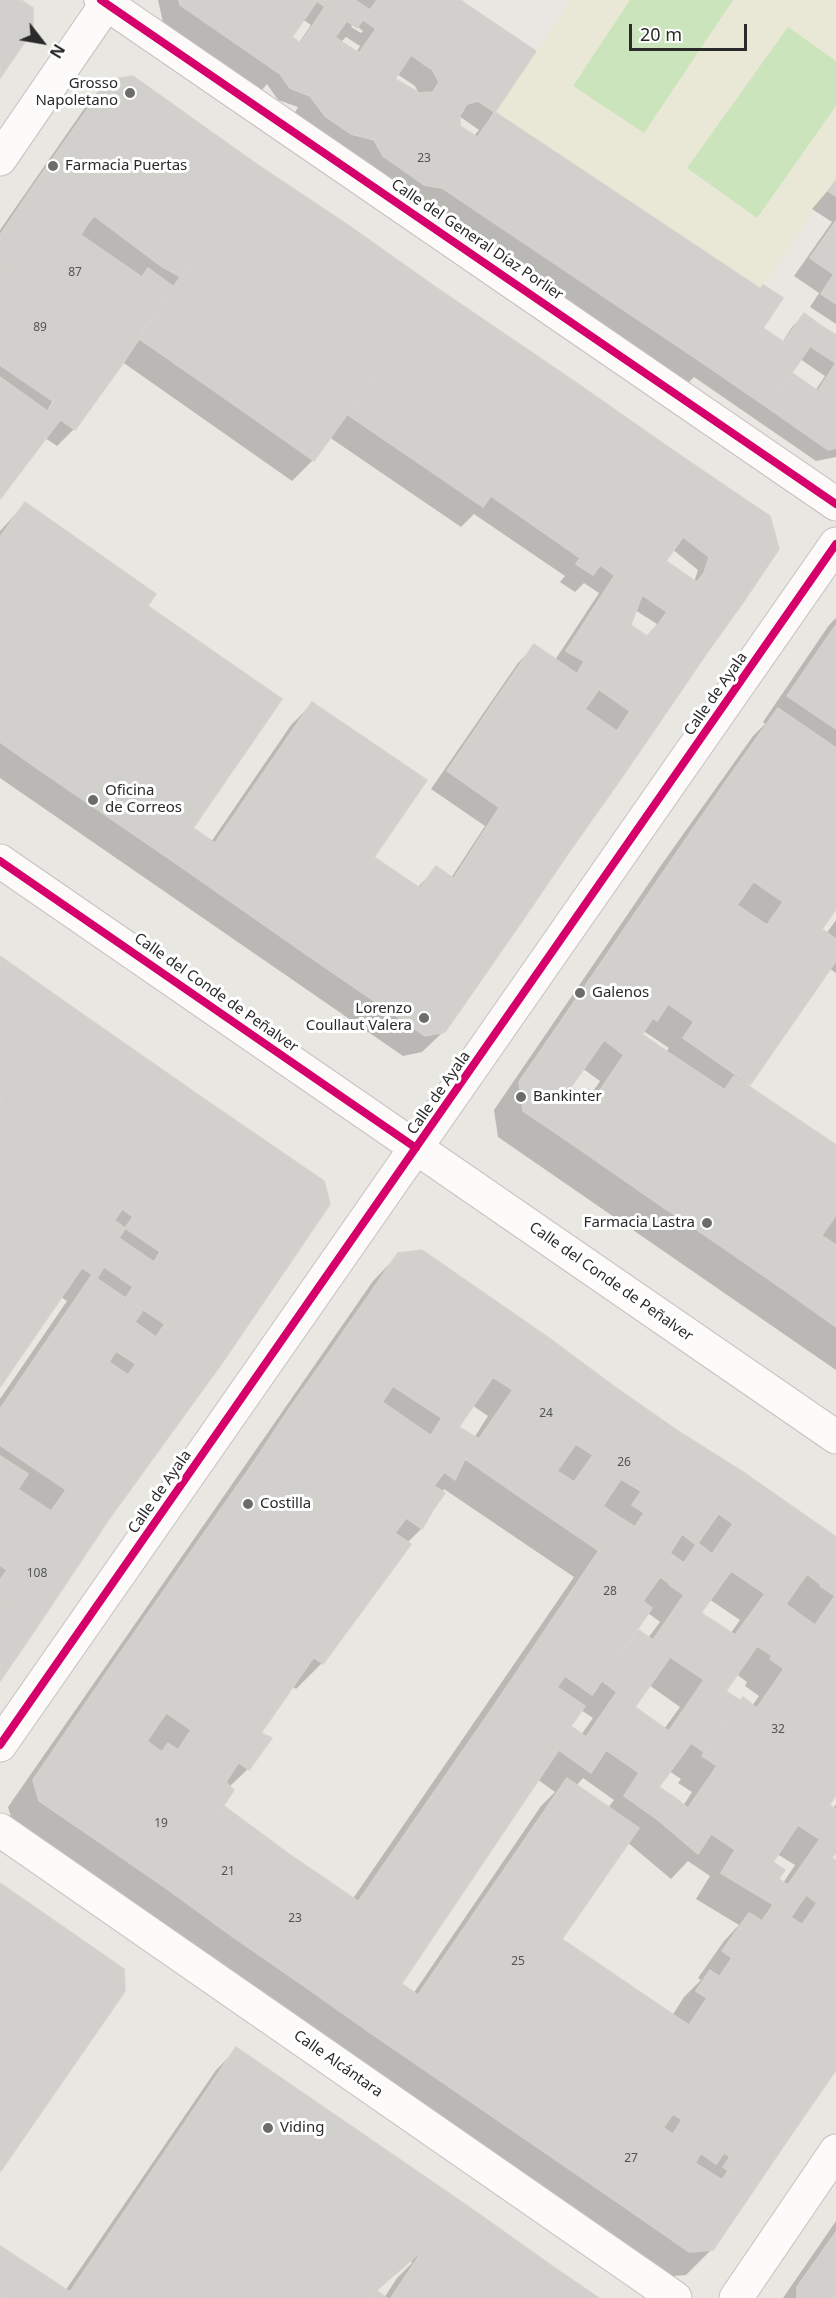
<!DOCTYPE html>
<html>
<head>
<meta charset="utf-8">
<style>
  body { margin:0 }
  #map { position:relative; width:836px; height:2298px; overflow:hidden; background:#e8e7e1; font-family:"Noto Sans",sans-serif }
  canvas { display:block }
  .north { position:absolute; left:12px; top:12px; width:60px; height:60px; -webkit-text-stroke:4px #fff; paint-order:stroke; rotate:121deg; font-size:16px; font-weight:700; line-height:24px; text-align:center; color:#2a2a2a }
  .north::after { content:''; display:block; margin:auto; width:21px; height:27px; background:#2a2a2a; clip-path:polygon(50% 0,100% 100%,50% 72%,0 100%) }
  .scale { position:absolute; left:629px; top:24px; width:118px; height:27px; box-sizing:border-box; border:3px solid #2a2a2a; border-top:0; padding-left:8px; font-size:18px; line-height:21px; white-space:nowrap; color:#2a2a2a; -webkit-text-stroke:4px #fff; paint-order:stroke }
</style>
</head>
<body>
<div id="map">
<canvas width="836" height="2298"></canvas>
<div class="north">N</div>
<div class="scale">20 m</div>
</div>
<script>
const context = document.querySelector('canvas').getContext('2d');
context.lineJoin = 'round';
function paint(path, color) { context.fillStyle = color; context.fill(path, 'evenodd'); }
const toPath = rows => new Path2D(rows.map(r => 'M' + r).join(''));
function stroke(path, color, width, dash) { context.strokeStyle = color; context.lineWidth = width; context.lineCap = dash ? 'butt' : 'round'; context.setLineDash(dash || []); context.stroke(path); }
function label(font, color, halo, rows, align = 'center') {
  context.font = font + ' "Noto Sans",sans-serif'; context.lineWidth = 6; context.setLineDash([]); context.textBaseline = 'middle'; context.strokeStyle = halo; context.fillStyle = color; for (const [text, x, y, turn = 0] of rows) {
    context.save(); context.translate(x, y); context.rotate((+turn || 0) * Math.PI / 180); context.textAlign = isNaN(turn) ? turn : align; if (halo) context.strokeText(text, 0, 0); context.fillText(text, 0, 0); context.restore();
  }
}
paint(toPath([
  [572,0,836,0,836,180,707,366,442,188]
]), '#e9e8d7');
paint(toPath([
  [630,0,733,0,644,133,573,86],
  [788,27,836,61,836,106,757,218,687,168]
]), '#cce4bc');
paint(toPath([
  [158,0,458,0,534,52,493,113,760,290,761,328,782,343,792,327,804,315,836,337,836,457,816,461,694,377,685,386,294,114,298,107,278,100,267,84,262,90,163,22],
  [302,19,311,25,299,43,290,37],
  [354,24,363,31,361,33,351,27],
  [346,37,360,46,356,53,341,42],
  [397,74,415,86,420,96,393,79],
  [459,116,479,130,473,137,458,127],
  [800,359,825,376,815,391,789,373],
  [109,81,258,167,719,483,716,489,721,485,777,549,444,1031,422,1052,403,1056,0,778,0,531,25,504,146,606,280,699,190,828,211,842,291,725,312,704,372,857,417,888,436,868,451,878,485,826,431,789,518,663,535,646,555,660,599,593,584,583,575,592,560,582,565,576,474,514,461,527,329,437,313,460,292,481,121,361,74,429,57,446,45,438,0,497,0,230,91,99],
  [56,395,59,397,49,413,46,413],
  [672,549,698,570,694,582,664,561],
  [635,610,657,624,647,638,629,626],
  [836,181,836,324,810,307,819,293,794,276,832,222,812,209],
  [836,618,836,906,820,930,826,934,836,920,836,973,829,968,746,1086,836,1147,836,1370,498,1137,494,1110,662,864,753,736,765,724,763,722,829,625],
  [645,1032,669,1048,666,1052,641,1035],
  [582,1068,600,1081,587,1100,569,1087],
  [0,958,328,1204,221,1362,108,1518,0,1679,0,1399,67,1301,61,1297,0,1384],
  [399,1254,548,1339,680,1435,745,1475,836,1538,836,1791,826,1805,833,1809,836,1804,836,1850,830,1858,836,1863,836,2067,712,2249,686,2275,663,2277,14,1827,8,1807,373,1281],
  [472,1405,488,1416,474,1438,457,1427],
  [444,1489,574,1577,352,1900,222,1807,229,1787,248,1769,259,1733,292,1686,296,1689,322,1663,407,1543,421,1529],
  [709,1599,740,1620,730,1634,699,1613],
  [648,1613,660,1622,648,1638,636,1630],
  [736,1674,747,1682,745,1686,759,1696,752,1706,740,1702,724,1691],
  [649,1685,680,1707,664,1729,633,1708],
  [581,1710,593,1718,581,1735,569,1727],
  [669,1771,681,1779,678,1783,692,1792,683,1806,657,1788],
  [583,1778,614,1800,608,1808,576,1786],
  [537,1779,555,1792,541,1806,413,1994,400,1985],
  [627,1842,671,1879,688,1861,710,1876,696,1899,739,1925,724,1941,698,1978,701,1980,684,1997,672,2016,560,1940],
  [777,1854,795,1865,783,1883,776,1879,771,1863],
  [237,2049,596,2298,0,2298,0,2247,65,2291,216,2070],
  [411,2261,412,2263,397,2278,384,2298,375,2292],
  [836,2221,836,2298,783,2298]
]), '#0003');
const building = toPath([
  [0,0,21,0,33,8,33,30,0,78,0,0],
  [179,0,315,0,317,1,292,37,301,43,280,74,180,5,179,0],
  [315,0,355,0,370,10,357,28,315,0],
  [377,0,461,0,466,4,425,65,411,55,395,79,409,87,374,140,351,134,326,117,310,96,345,44,359,53,376,29,363,20,377,0],
  [466,4,536,51,495,112,478,101,467,104,460,115,460,126,477,137,442,188,424,185,383,156,374,140,409,87,419,93,433,92,439,82,432,69,425,65,466,4],
  [325,7,346,22,335,37,345,44,310,96,290,88,280,74,325,7],
  [133,76,196,121,117,233,94,216,86,226,32,188,108,80,133,76],
  [495,112,761,289,707,366,442,188,495,112],
  [196,121,258,165,181,277,161,266,117,233,196,121],
  [258,165,348,225,230,402,138,338,258,165],
  [836,180,836,196,828,191,836,180],
  [32,188,86,226,81,235,142,277,148,268,174,287,121,366,41,291,0,262,0,235,32,188],
  [836,221,836,276,810,258,836,221],
  [348,225,437,288,314,461,230,402,348,225],
  [0,262,41,291,121,366,75,430,48,411,54,402,0,365,0,262],
  [834,274,836,276,836,304,821,294,834,274],
  [763,285,783,298,763,328,784,342,804,313,823,327,768,408,707,366,763,285],
  [437,288,571,379,483,507,348,415,437,288],
  [823,327,836,335,836,363,810,346,823,327],
  [836,363,836,448,828,450,768,408,791,372,818,391,836,363],
  [0,377,60,420,0,499,0,377],
  [571,379,661,442,580,558,491,496,571,379],
  [661,442,721,483,642,595,600,565,593,575,576,564,661,442],
  [721,483,770,516,779,549,744,601,704,573,709,557,683,537,721,483],
  [25,502,156,594,35,767,0,742,0,537,25,502],
  [666,561,697,582,704,573,744,601,706,654,660,622,667,612,642,595,666,561],
  [615,575,642,595,631,625,647,636,660,622,706,654,655,729,577,674,584,661,566,651,615,575],
  [148,606,282,699,171,860,35,767,148,606],
  [836,625,836,729,787,696,836,625],
  [534,644,599,689,585,709,617,731,630,711,655,729,615,787,494,702,534,644],
  [312,702,427,780,307,955,171,860,193,828,215,843,312,702],
  [494,702,615,787,567,855,447,771,494,702],
  [778,708,836,748,836,846,731,774,778,708],
  [731,774,836,846,836,909,822,929,688,836,731,774],
  [499,808,567,855,520,924,454,878,499,808],
  [688,836,753,882,737,905,767,925,783,902,836,939,836,961,750,1085,683,1038,694,1022,668,1004,657,1021,592,976,688,836],
  [374,857,420,888,436,866,520,924,445,1032,425,1036,307,955,374,857],
  [0,956,68,1004,0,1103,0,956],
  [592,976,653,1018,642,1034,656,1044,582,1151,523,1111,519,1082,592,976],
  [604,1040,624,1055,592,1102,571,1087,604,1040],
  [68,1004,200,1096,0,1387,0,1103,68,1004],
  [656,1044,725,1090,651,1199,582,1151,656,1044],
  [734,1076,802,1122,719,1245,651,1199,734,1076],
  [200,1096,324,1181,330,1204,254,1316,125,1228,133,1217,122,1209,200,1096],
  [802,1122,836,1145,836,1215,784,1290,719,1245,802,1122],
  [114,1220,125,1228,119,1238,154,1262,160,1252,254,1316,222,1363,126,1298,133,1287,104,1267,97,1278,82,1268,114,1220],
  [822,1236,836,1245,836,1327,784,1290,822,1236],
  [422,1250,549,1338,513,1390,493,1377,459,1427,479,1439,465,1459,431,1435,442,1418,393,1386,382,1402,323,1361,398,1253,422,1250],
  [92,1275,143,1310,135,1322,156,1337,165,1324,222,1363,185,1414,128,1375,136,1364,116,1351,109,1362,57,1326,92,1275],
  [57,1326,185,1414,109,1519,0,1445,0,1409,57,1326],
  [549,1338,615,1387,533,1506,465,1459,549,1338],
  [323,1361,465,1459,455,1480,444,1472,434,1486,445,1493,433,1510,289,1409,323,1361],
  [615,1387,681,1433,641,1491,621,1479,603,1506,621,1518,599,1551,533,1506,557,1471,574,1482,593,1455,576,1444,615,1387],
  [289,1409,433,1510,422,1529,406,1518,395,1533,411,1544,401,1558,256,1459,289,1409],
  [681,1433,746,1474,698,1543,696,1545,682,1534,670,1553,684,1563,670,1584,660,1577,643,1601,652,1608,592,1695,565,1676,557,1687,585,1706,553,1752,489,1713,621,1518,635,1527,644,1513,632,1505,681,1433],
  [0,1456,28,1474,18,1489,51,1511,66,1490,109,1519,39,1624,0,1598,0,1580,7,1570,0,1565,0,1456],
  [256,1459,401,1558,323,1664,181,1566,256,1459],
  [746,1474,836,1537,836,1564,821,1585,807,1574,786,1604,801,1615,772,1656,757,1646,726,1691,741,1701,705,1753,691,1743,659,1787,674,1797,658,1820,624,1796,639,1773,606,1750,591,1773,556,1748,571,1726,586,1737,617,1692,602,1681,639,1630,653,1640,684,1595,669,1585,696,1545,698,1543,712,1554,733,1524,719,1514,746,1474],
  [731,1571,765,1594,735,1635,701,1613,731,1571],
  [670,1657,704,1680,669,1731,635,1707,670,1657],
  [836,1564,836,1794,812,1834,798,1825,773,1862,785,1870,764,1899,721,1873,735,1850,711,1834,698,1854,658,1820,674,1797,688,1808,717,1766,702,1756,743,1697,757,1708,784,1669,770,1659,772,1656,801,1615,815,1625,835,1596,820,1586,836,1564],
  [181,1566,313,1658,261,1733,272,1738,249,1770,107,1672,181,1566],
  [0,1598,39,1624,0,1681,0,1598],
  [107,1672,166,1713,147,1741,162,1752,99,1842,39,1801,33,1780,107,1672],
  [489,1713,553,1752,556,1748,558,1751,369,2032,301,1984,489,1713],
  [191,1730,238,1763,226,1782,234,1790,167,1889,99,1842,168,1743,178,1750,191,1730],
  [567,1778,639,1828,562,1939,677,2017,661,2041,671,2049,582,2178,369,2032,402,1984,418,1995,567,1778],
  [828,1804,836,1810,836,1837,818,1825,828,1804],
  [224,1806,289,1854,233,1937,167,1889,224,1806],
  [818,1825,836,1837,836,1852,832,1858,836,1861,836,1948,802,1925,817,1903,806,1895,791,1917,764,1899,778,1878,788,1885,820,1839,812,1834,818,1825],
  [289,1854,358,1901,301,1984,233,1937,289,1854],
  [0,1883,124,1969,125,1991,0,2172,0,1883],
  [773,1905,836,1948,836,2056,720,1976,732,1958,722,1951,749,1913,762,1921,773,1905],
  [710,1970,836,2056,836,2070,793,2132,661,2041,677,2017,689,2025,707,1998,696,1991,710,1970],
  [236,2047,472,2209,366,2298,0,2298,0,2246,70,2292,236,2047],
  [671,2049,793,2132,755,2188,723,2167,730,2157,724,2153,716,2164,673,2134,682,2120,673,2114,663,2128,632,2106,671,2049],
  [632,2106,680,2139,630,2211,582,2178,632,2106],
  [680,2139,701,2153,695,2163,722,2180,728,2171,755,2188,713,2250,689,2252,630,2211,680,2139],
  [472,2209,555,2268,599,2298,391,2298,423,2250,472,2209],
  [836,2232,836,2298,797,2298,797,2287,836,2232],
  [376,2290,387,2298,367,2298,376,2290]
]);
paint(building, '#d1d0cc');
stroke(building, '#d3d2cd', 1.5);
const street = toPath([
  [101,0,836,504],
  [0,159,109,0],
  [0,1745,836,544],
  [0,1830,675,2298],
  [736,2298,836,2151]
]);
const secondary = toPath([
  [0,861,836,1437]
]);
stroke(street, '#c2c2c0', 35);
stroke(secondary, '#c2c2c0', 35);
stroke(street, '#fcfbfa', 33);
stroke(secondary, '#fcfbfa', 33);
stroke(toPath([
  [101,0,836,504],
  [0,861,416,1148],
  [0,1745,836,544]
]), '#d6006c', 8);
for (const [x, y, r, color] of [
  [130,93,6,"#6c6c6a"],
  [53,166,6,"#6c6c6a"],
  [93,800,6,"#6c6c6a"],
  [580,993,6,"#6c6c6a"],
  [424,1018,6,"#6c6c6a"],
  [521,1097,6,"#6c6c6a"],
  [707,1223,6,"#6c6c6a"],
  [248,1504,6,"#6c6c6a"],
  [268,2128,6,"#6c6c6a"]
]) { const dot = new Path2D(); dot.arc(x, y, r, 0, 2 * Math.PI); context.fillStyle = color; context.fill(dot); stroke(dot, '#fff', 2); }
label('12px', '#545453', null, [
  ["23",424,159],
  ["87",75,273],
  ["89",40,328],
  ["24",546,1414],
  ["26",624,1463],
  ["108",37,1574],
  ["28",610,1592],
  ["32",778,1730],
  ["19",161,1824],
  ["21",228,1872],
  ["23",295,1919],
  ["25",518,1962],
  ["27",631,2159]
]);
label('15px', '#2a2a2a', '#fff', [
  ["Grosso",118,84,"right"],
  ["Napoletano",118,101,"right"],
  ["Farmacia Puertas",65,166],
  ["Oficina",105,791],
  ["de Correos",105,808],
  ["Galenos",592,993],
  ["Lorenzo",412,1009,"right"],
  ["Coullaut Valera",412,1026,"right"],
  ["Bankinter",533,1097],
  ["Farmacia Lastra",695,1223,"right"],
  ["Costilla",260,1504],
  ["Viding",280,2128]
], 'left');
label('15px', '#2a2a2a', '#fff', [
  ["Calle del General Díaz Porlier",477,240,34],
  ["Calle de Ayala",716,694,-55],
  ["Calle del Conde de Peñalver",216,993,35],
  ["Calle de Ayala",439,1093,-55],
  ["Calle del Conde de Peñalver",611,1282,35],
  ["Calle de Ayala",160,1492,-55],
  ["Calle Alcántara",338,2064,35]
]);
</script>
</body>
</html>
